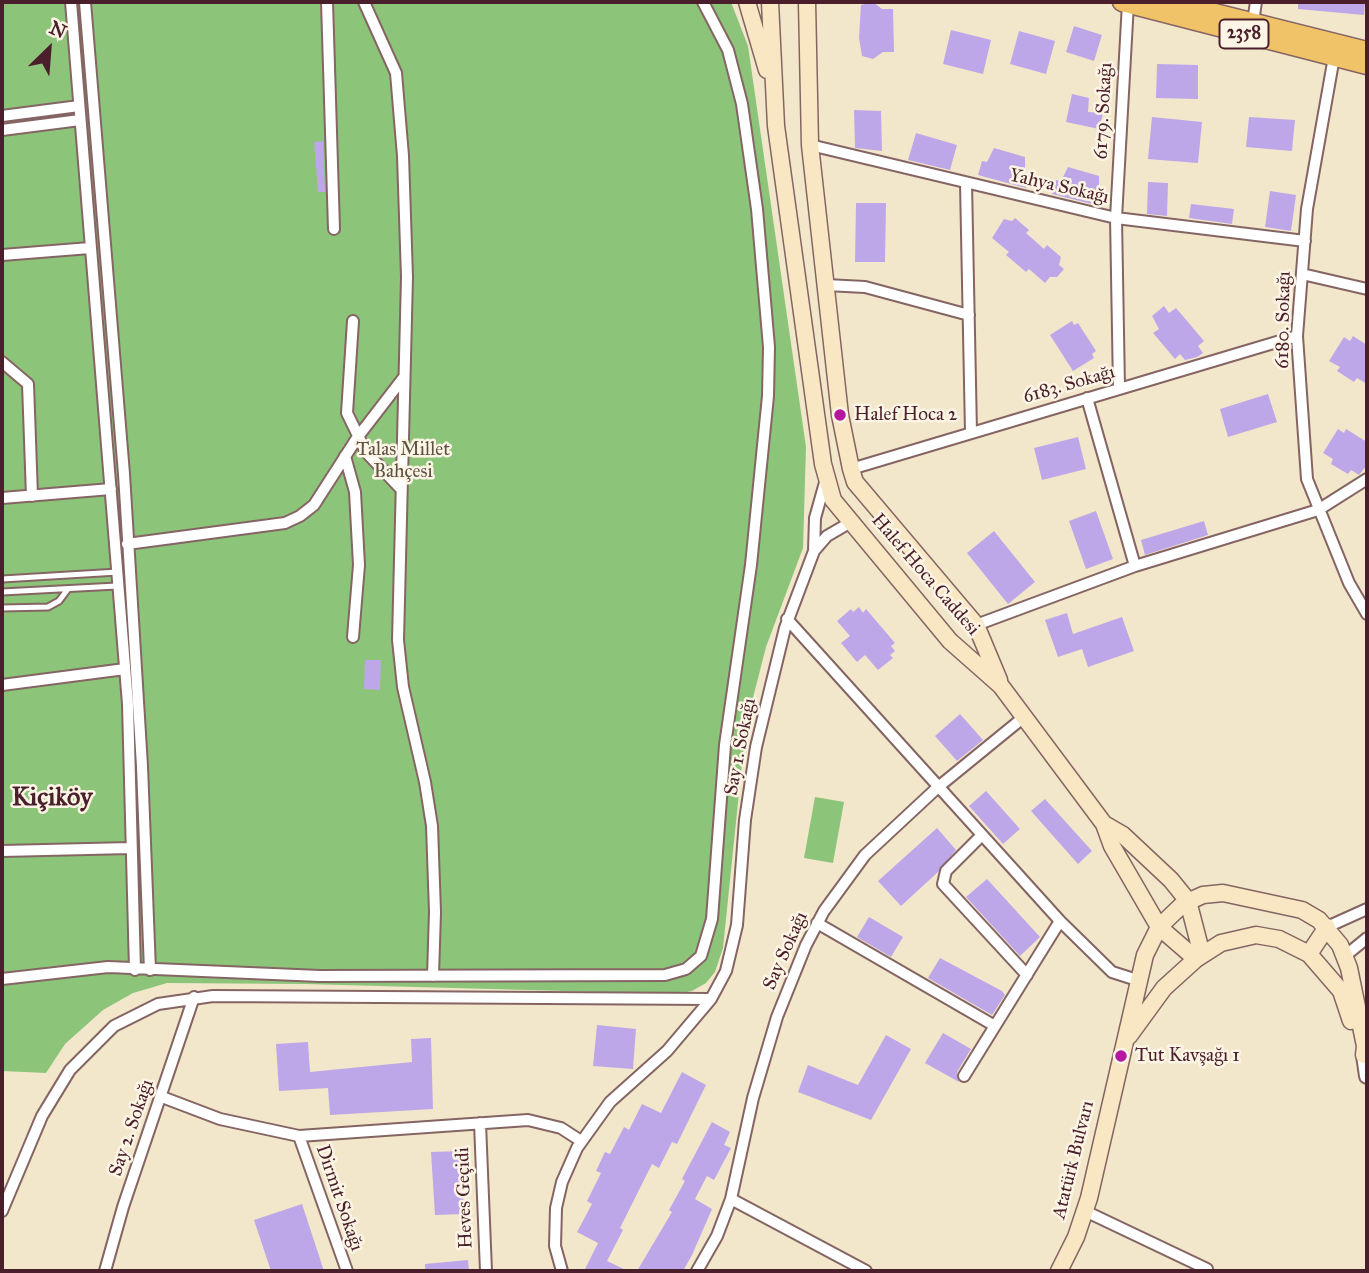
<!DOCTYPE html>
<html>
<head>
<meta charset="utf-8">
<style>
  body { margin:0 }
  #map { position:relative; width:1369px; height:1273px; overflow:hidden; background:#f2e7cb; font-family:"IM FELL Great Primer",serif }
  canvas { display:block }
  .frame { position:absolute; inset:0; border:4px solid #4a1f2b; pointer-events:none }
  .north { position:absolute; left:14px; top:14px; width:70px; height:70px; -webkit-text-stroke:5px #fcf5e5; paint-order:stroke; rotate:25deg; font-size:19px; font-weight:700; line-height:28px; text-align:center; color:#4a1f2b }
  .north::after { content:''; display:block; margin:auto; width:24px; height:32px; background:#4a1f2b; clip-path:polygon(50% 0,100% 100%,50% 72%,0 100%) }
</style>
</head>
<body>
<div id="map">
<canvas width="1369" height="1273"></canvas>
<div class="frame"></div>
<div class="north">N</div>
</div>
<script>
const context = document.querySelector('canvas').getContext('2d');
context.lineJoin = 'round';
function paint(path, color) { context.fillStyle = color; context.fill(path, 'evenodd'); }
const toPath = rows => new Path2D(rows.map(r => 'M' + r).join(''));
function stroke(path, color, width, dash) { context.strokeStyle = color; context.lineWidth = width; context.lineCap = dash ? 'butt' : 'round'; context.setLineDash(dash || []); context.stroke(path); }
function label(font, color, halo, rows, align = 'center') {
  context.font = font + ' "IM FELL Great Primer",serif'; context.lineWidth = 5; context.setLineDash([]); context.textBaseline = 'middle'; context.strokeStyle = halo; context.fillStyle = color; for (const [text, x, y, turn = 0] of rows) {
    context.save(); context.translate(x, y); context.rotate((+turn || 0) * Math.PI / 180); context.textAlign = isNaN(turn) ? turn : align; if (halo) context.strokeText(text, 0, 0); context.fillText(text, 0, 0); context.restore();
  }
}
paint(toPath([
  [2,2,731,2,748,46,806,447,803,548,766,647,746,725,723,948,715,972,706,983,692,991,677,994,305,984,167,983,133,993,103,1010,65,1044,46,1073,2,1071],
  [815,797,844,802,833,863,804,858]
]), '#8cc57a');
paint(toPath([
  [873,2,882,9,893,9,894,52,883,52,873,59,862,56,859,38,861,5],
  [1298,2,1365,2,1364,15,1298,9],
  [1074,26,1102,35,1094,61,1066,52],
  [951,30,991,40,983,74,943,64],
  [1019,31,1055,41,1046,74,1010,64],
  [1157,64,1198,65,1198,99,1156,98],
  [1072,94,1089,98,1088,112,1103,113,1099,129,1066,122],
  [854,110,881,111,882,151,855,148],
  [1152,117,1202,122,1198,163,1148,159],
  [1249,117,1295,120,1292,151,1246,147],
  [916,133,957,145,950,170,908,160],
  [323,141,325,192,318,192,314,142],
  [994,148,1025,157,1025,173,1029,174,1026,188,978,175,982,161,987,162],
  [1068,167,1099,176,1099,192,1103,193,1100,206,1052,194,1056,180,1061,181],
  [1148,182,1168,183,1167,216,1147,214],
  [1270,191,1296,195,1291,231,1265,227],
  [856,203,886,203,885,262,855,262],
  [1191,204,1234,209,1232,224,1189,218],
  [1015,218,1029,230,1026,233,1044,249,1047,245,1061,257,1059,265,1064,269,1057,277,1050,277,1045,283,1029,269,1026,272,1006,255,1009,252,992,238,1004,219,1012,221],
  [1164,306,1169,313,1176,308,1204,341,1198,346,1203,353,1197,357,1185,360,1180,354,1175,359,1153,333,1159,329,1152,316],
  [1072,321,1074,325,1078,323,1096,351,1092,354,1094,358,1073,371,1050,335],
  [1353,336,1367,345,1367,384,1357,378,1354,382,1337,371,1340,367,1329,361,1344,337,1350,341],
  [1268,394,1277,422,1228,437,1220,409],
  [1338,429,1344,433,1346,429,1367,442,1367,465,1359,475,1351,470,1348,474,1331,464,1333,459,1323,453],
  [1078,437,1086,469,1042,480,1034,448],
  [1096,511,1113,559,1086,569,1069,521],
  [1204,521,1208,535,1145,555,1141,540],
  [994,531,1035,582,1008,604,967,553],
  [859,607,863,613,866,609,895,643,891,646,895,651,890,655,893,658,878,670,865,655,857,662,841,643,850,636,837,621,851,609,853,612],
  [1067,613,1073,634,1122,617,1134,651,1088,667,1082,649,1058,657,1045,620],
  [365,660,381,660,380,690,364,689],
  [960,714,983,740,957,761,935,736],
  [986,791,1020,829,1003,844,969,806],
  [1045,799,1092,851,1078,864,1031,811],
  [937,828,956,850,938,872,901,906,878,881],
  [987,879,1040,937,1020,956,966,897],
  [869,917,903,937,891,957,857,937],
  [940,958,1002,991,1005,995,992,1015,928,978],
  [597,1025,636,1029,633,1069,593,1066],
  [943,1033,971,1049,957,1072,959,1082,925,1063],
  [886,1035,911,1049,871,1120,798,1092,808,1065,858,1085],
  [431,1038,433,1109,330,1115,328,1088,279,1091,276,1044,308,1042,310,1072,412,1062,411,1039],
  [682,1072,706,1085,677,1144,672,1142,659,1168,652,1164,620,1228,623,1230,607,1261,628,1271,584,1271,598,1243,577,1232,592,1204,587,1201,601,1173,596,1171,605,1152,610,1154,624,1127,629,1130,642,1104,661,1113],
  [712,1122,730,1132,724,1145,731,1148,714,1180,707,1176,695,1199,712,1209,692,1255,683,1271,637,1271,672,1212,669,1210,685,1181,682,1179],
  [461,1151,464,1214,435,1215,431,1152],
  [302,1204,324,1271,271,1271,254,1220],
  [468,1260,469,1271,425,1271,425,1264]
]), '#bea7e8');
const service = toPath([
  [2,579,118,572],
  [2,592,117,586],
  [2,608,48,607,59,601,68,589]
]);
const minor = toPath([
  [71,2,128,704,135,970],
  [85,2,124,474,142,766,150,970],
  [327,2,334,229],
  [364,2,396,73,403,156,407,277,398,640,403,687,425,782,432,826,435,912,433,976],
  [1253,22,1256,2],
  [1334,57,1307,209,1297,336,1307,479,1349,583,1367,614],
  [2,116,79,106],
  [2,130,80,120],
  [810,145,1116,218,1305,241],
  [966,183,971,432],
  [2,255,90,248],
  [1302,274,1367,289],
  [826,285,865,287,969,315],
  [353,321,347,413,366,452,401,489],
  [2,362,28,384,32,496],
  [1119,388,1116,218,1128,3],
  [1087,398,1135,566],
  [345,456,355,492,359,565,353,637],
  [851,469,1297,336],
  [2,498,111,489],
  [127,544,285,523,300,516,314,505,357,438,404,377],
  [814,551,815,518,826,479],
  [787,619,1060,921,1112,972,1137,980],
  [976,625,1135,566,1318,510,1367,479],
  [2,685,125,669],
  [981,836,946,871,943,884,1027,975],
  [2,851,131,848],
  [817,923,995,1026],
  [1327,927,1367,909],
  [1345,956,1367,938],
  [2,979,108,967,320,976,665,975,686,969,701,956,712,919,725,745,751,565,768,396,769,347,757,209,742,104,728,50,703,2],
  [964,1076,1060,921],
  [162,1097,220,1119,299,1136,528,1120,561,1128,581,1141],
  [480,1123,486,1271],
  [299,1136,347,1271],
  [731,1199,866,1271],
  [2,1211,42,1116,70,1070,114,1026,158,1004,213,996,711,999],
  [1085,1211,1207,1269],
  [105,1271,123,1207,194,997],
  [562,1271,555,1246,556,1208,562,1182,577,1148,610,1102,667,1051,711,999,726,971,737,925,745,820,756,747,785,628,814,551,827,536,851,522],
  [697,1271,717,1236,731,1199,753,1098,777,1017,806,945,824,911,865,855,937,788,1024,717]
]);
const tertiary = toPath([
  [1364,1055,1367,1076]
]);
const secondary = toPath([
  [747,2,767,70],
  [770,2,776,126,823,464,833,500,950,641,1001,686,1104,824,1112,846,1159,927,1196,959],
  [807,2,810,145,840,415,851,469,855,482,976,625,999,680],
  [1104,824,1123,835,1171,880,1188,901,1202,955],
  [1309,954,1327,927],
  [1129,1036,1164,988,1196,959,1221,943,1256,935,1279,939,1309,954,1341,991,1351,1021],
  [1059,1271,1076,1237,1089,1198,1145,955,1159,927,1183,904,1203,895,1223,893,1302,910,1319,920,1340,945,1349,968,1365,1046,1364,1055]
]);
const primary = toPath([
  [1122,2,1367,65],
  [1171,2,1367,51]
]);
stroke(service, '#856563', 9);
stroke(minor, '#856563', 14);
stroke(tertiary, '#856563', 18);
stroke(secondary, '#856563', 19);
stroke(primary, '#856563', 21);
stroke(service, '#fff', 5);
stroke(minor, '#fff', 10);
stroke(tertiary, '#fff', 14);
stroke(secondary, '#f9e7c3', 16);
stroke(primary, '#f0c369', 18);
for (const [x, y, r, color] of [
  [840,415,7,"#b5179e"],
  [1121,1056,7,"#b5179e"]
]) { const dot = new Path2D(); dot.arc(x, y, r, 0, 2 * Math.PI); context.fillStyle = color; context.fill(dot); stroke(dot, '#fcf5e5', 2.5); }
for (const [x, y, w] of [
  [1244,34,49]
]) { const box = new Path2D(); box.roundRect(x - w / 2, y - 14.5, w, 29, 5); context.fillStyle = '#fcf5e5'; context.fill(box); stroke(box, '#4a1f2b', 2); }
label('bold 18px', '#4a1f2b', null, [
  ["2358",1244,34]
]);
label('19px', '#4a1f2b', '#fcf5e5', [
  ["6179. Sokağı",1104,111,-87],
  ["Yahya Sokağı",1059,187,13],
  ["6180. Sokağı",1284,320,-89],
  ["6183. Sokağı",1069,385,-16],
  ["Halef Hoca Caddesi",925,575,49],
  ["Say 1. Sokağı",741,747,-79],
  ["Say Sokağı",786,951,-66],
  ["Say 2. Sokağı",132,1128,-71],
  ["Atatürk Bulvarı",1074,1160,-76],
  ["Dirmit Sokağı",339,1198,71],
  ["Heves Geçidi",465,1198,-92]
]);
label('19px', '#4a1f2b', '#fcf5e5', [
  ["Halef Hoca 2",854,415],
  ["Tut Kavşağı 1",1135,1056]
], 'left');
label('19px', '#5e5143', '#fcf5e5', [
  ["Talas Millet",403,450],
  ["Bahçesi",403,472]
]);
label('bold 26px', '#4a1f2b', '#fcf5e5', [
  ["Kiçiköy",52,799]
]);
</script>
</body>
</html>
